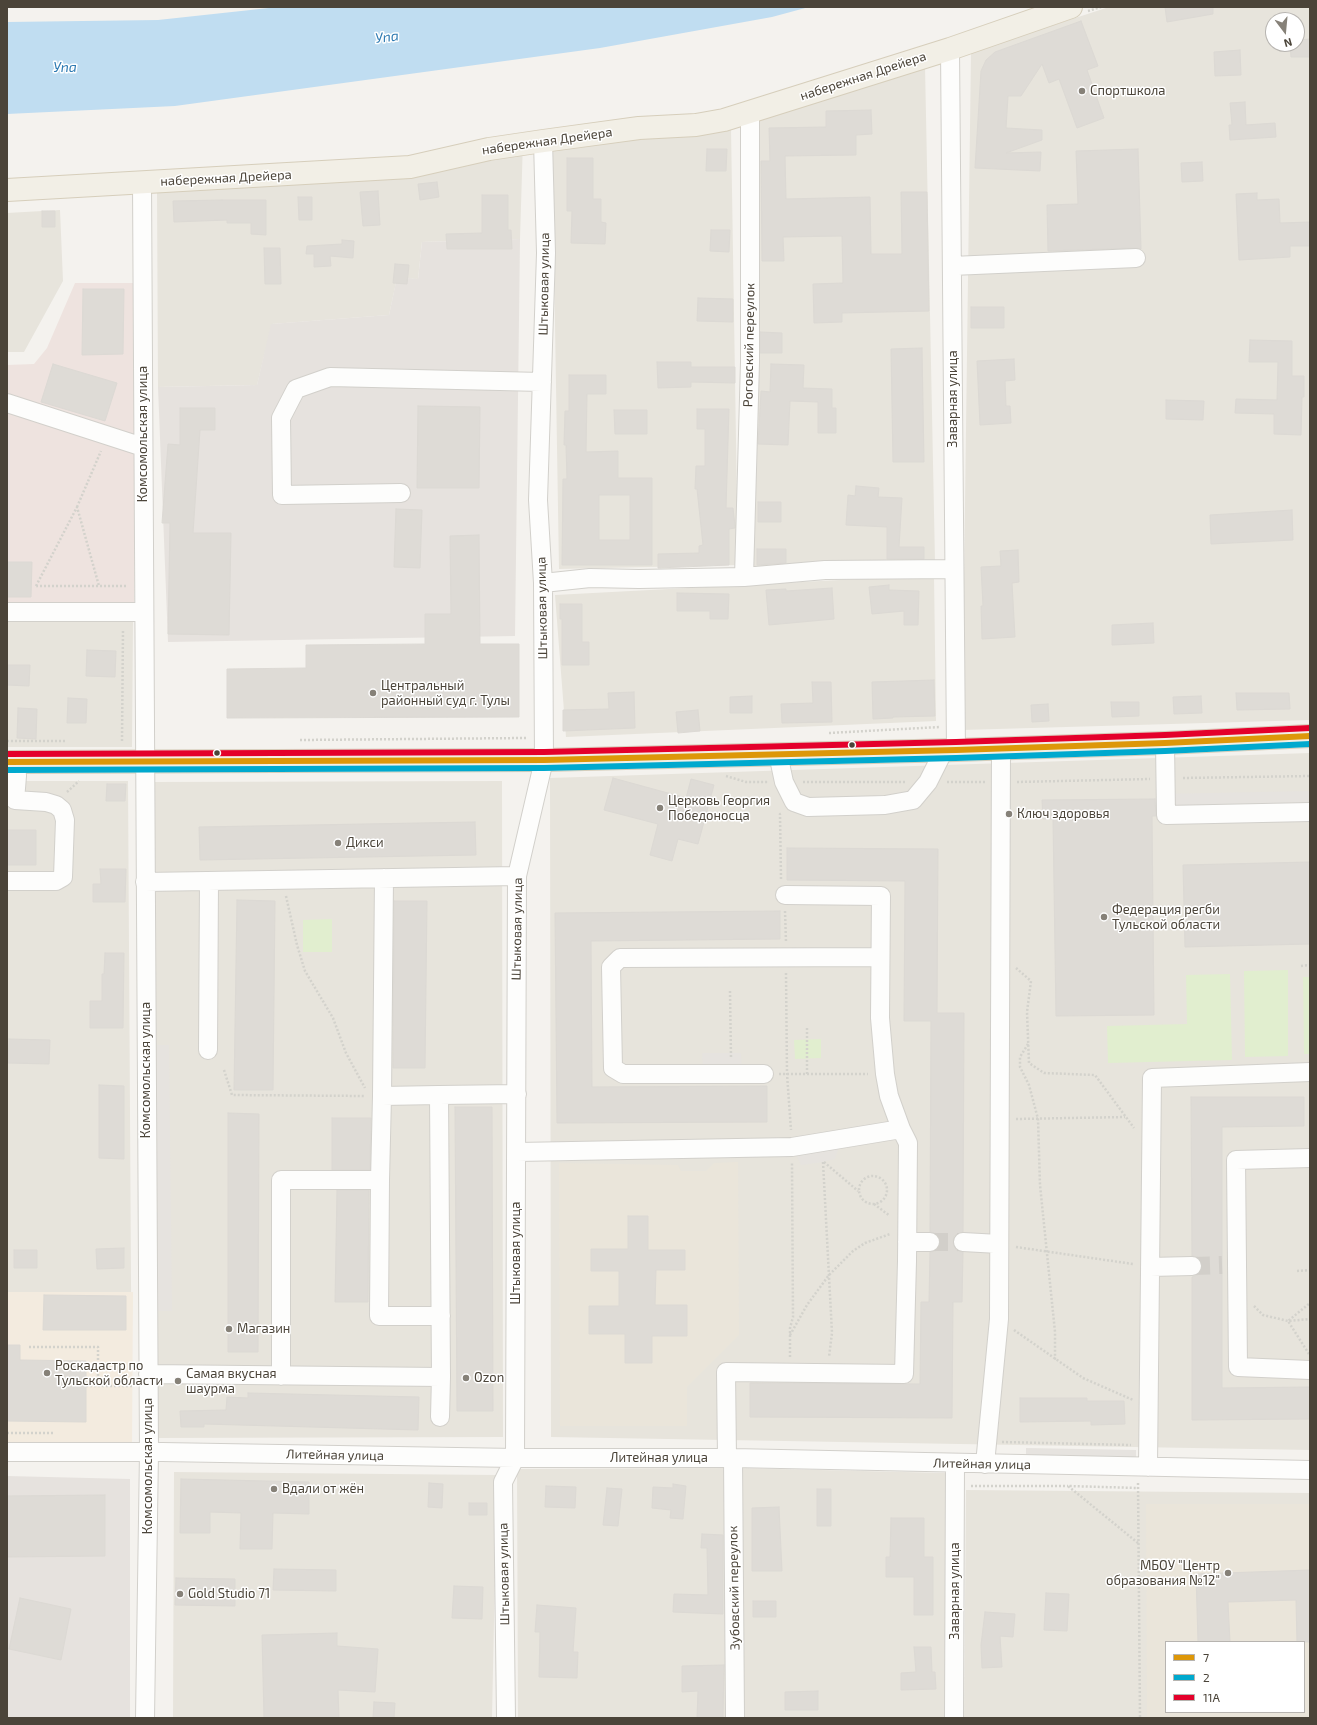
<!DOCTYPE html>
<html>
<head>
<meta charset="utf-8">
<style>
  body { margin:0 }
  #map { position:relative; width:1317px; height:1725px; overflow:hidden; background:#f4f2ee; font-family:"Exo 2",sans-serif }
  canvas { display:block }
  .frame { position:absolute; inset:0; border:8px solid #4b4439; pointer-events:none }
  .legend { position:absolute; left:1165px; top:1641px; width:140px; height:72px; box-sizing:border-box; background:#fff; border:1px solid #b7b4b0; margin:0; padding:5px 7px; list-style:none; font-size:12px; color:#4b4439 }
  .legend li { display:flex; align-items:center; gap:8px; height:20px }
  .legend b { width:20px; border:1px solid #b7b4b0 }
  .north { position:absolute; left:1265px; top:12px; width:40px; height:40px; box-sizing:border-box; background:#fff; border:1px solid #b7b4b0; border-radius:50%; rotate:164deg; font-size:11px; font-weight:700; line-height:16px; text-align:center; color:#4b4439 }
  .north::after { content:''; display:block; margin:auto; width:14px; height:18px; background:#868178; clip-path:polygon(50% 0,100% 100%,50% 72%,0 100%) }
</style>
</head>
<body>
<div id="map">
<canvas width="1317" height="1725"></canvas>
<div class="frame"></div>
<ul class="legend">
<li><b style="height:5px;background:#dd9709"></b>7</li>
<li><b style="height:5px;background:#00a9ce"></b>2</li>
<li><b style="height:5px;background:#e4002b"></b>11А</li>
</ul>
<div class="north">N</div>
</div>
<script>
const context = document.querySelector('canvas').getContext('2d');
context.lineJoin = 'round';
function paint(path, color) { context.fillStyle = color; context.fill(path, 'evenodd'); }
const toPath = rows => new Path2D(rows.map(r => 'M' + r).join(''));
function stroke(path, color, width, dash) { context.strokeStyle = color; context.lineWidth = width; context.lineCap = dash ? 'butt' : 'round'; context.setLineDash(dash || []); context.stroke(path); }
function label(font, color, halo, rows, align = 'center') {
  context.font = font + ' "Exo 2",sans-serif'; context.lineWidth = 3; context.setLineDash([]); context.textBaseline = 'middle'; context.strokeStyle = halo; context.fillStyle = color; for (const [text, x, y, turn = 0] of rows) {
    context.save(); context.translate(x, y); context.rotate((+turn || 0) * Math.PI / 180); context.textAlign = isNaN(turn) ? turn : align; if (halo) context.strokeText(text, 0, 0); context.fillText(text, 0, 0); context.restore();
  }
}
paint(toPath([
  [1109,7,1310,7,1310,720,962,730,971,52],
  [1273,20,1297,20,1297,44,1273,44],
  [925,66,935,562,751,571,760,115],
  [731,128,738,565,559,569,552,141],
  [523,140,520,239,422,242,418,279,397,278,389,315,272,324,257,385,158,387,157,190,397,178],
  [60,210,63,281,24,352,7,352,7,213],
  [934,575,936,721,566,737,555,595],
  [133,621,132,747,7,747,7,622],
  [1310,753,1310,1450,551,1437,550,778],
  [7,781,128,781,132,1445,7,1445],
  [502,781,503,1437,155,1438,154,782],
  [726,1468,727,1718,518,1718,517,1469],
  [737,1468,946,1473,945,1718,740,1718],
  [174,1472,497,1475,492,1718,173,1718],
  [966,1490,1310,1493,1310,1718,964,1718],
  [1166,1642,1304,1642,1304,1712,1166,1712]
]), '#e7e4dc');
paint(toPath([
  [7,1292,133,1292,132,1445,7,1445]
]), '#f3ebdf');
paint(toPath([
  [520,239,515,636,168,642,158,387,257,385,271,324,389,315,397,277,418,279,422,242],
  [7,1476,130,1479,130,1718,7,1718]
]), '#e6e2de');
paint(toPath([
  [738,1162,739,1335,687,1387,687,1426,560,1426,559,1163,678,1165,681,1171,706,1171,714,1163],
  [1146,1504,1310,1504,1310,1718,1147,1718],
  [1166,1642,1304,1642,1304,1712,1166,1712]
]), '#eae5da');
paint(toPath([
  [75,283,135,283,134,617,7,617,7,365,34,364,47,348]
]), '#eee3df');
paint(toPath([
  [332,919,332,952,303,952,303,920],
  [1288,970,1288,1056,1245,1057,1244,971],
  [1230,974,1232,1060,1108,1063,1107,1026,1187,1024,1186,975],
  [1303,977,1310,977,1310,1054,1304,1054],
  [821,1039,821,1058,795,1059,794,1040]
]), '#e1eecf');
paint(toPath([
  [1310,791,1310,821,1160,824,1159,794],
  [157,1045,169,1045,172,1311,157,1311],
  [702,1053,741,1053,742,1071,703,1071],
  [840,1144,835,1159,823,1162,801,1165,795,1152],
  [1026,1448,1136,1450,1136,1463,1026,1461]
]), '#e6e3df');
paint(toPath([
  [278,7,809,7,772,17,600,48,175,106,7,114,7,22,158,20]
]), '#c0ddf1');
const building = toPath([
  [1165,7,1213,7,1213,14,1167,22,1165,7],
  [1081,21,1098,66,1087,70,1104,118,1077,128,1059,79,1049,83,1042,64,1021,96,1008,96,1006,128,1042,130,1042,140,1006,153,1041,152,1040,171,975,168,981,71,986,60,995,52,1081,21],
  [1310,39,1310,57,1291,57,1290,44,1297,44,1297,40,1310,39],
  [1240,50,1241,75,1215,76,1214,52,1240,50],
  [1245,102,1246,125,1275,123,1276,137,1230,140,1229,125,1232,125,1230,103,1245,102],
  [871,110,872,134,856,135,856,155,785,156,786,199,870,197,871,254,902,254,901,192,927,192,929,311,842,313,842,322,814,323,813,284,843,283,842,236,783,237,784,261,762,261,761,161,770,161,769,128,826,127,826,111,871,110],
  [707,149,727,149,726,171,706,171,707,149],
  [1138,149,1141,249,1136,248,1048,251,1047,205,1078,204,1076,151,1138,149],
  [567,158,593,158,593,199,601,199,601,222,606,223,605,244,571,243,572,211,567,211,567,158],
  [1202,162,1203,181,1182,182,1181,163,1202,162],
  [437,182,439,197,420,200,418,184,437,182],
  [378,191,380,225,363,226,360,192,378,191],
  [1257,193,1257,200,1279,199,1280,223,1310,222,1310,246,1290,246,1290,257,1239,260,1236,194,1257,193],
  [482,195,508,195,508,230,511,230,512,249,447,249,446,234,482,233,482,195],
  [298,197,312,197,312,220,299,220,298,197],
  [222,200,266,200,266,235,251,234,251,223,227,223,227,220,174,222,173,201,222,200],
  [42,211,55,211,55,227,42,227,42,211],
  [711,230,730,230,729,252,710,251,711,230],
  [342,240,354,241,353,258,330,256,331,266,314,267,314,254,306,254,307,246,342,244,342,240],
  [264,248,280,248,281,284,265,284,264,248],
  [395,264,409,265,407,284,393,283,395,264],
  [83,289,124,289,123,354,82,355,83,289],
  [698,298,733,299,733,322,697,321,698,298],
  [971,307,1004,307,1004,328,971,328,971,307],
  [760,332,782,333,782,353,760,353,760,332],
  [1250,340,1292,341,1292,376,1304,376,1304,397,1302,397,1301,435,1274,434,1274,414,1235,413,1236,399,1277,400,1278,362,1249,362,1250,340],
  [922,348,924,462,893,462,891,349,922,348],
  [1014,359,1015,380,1005,381,1006,406,1010,406,1011,423,980,425,977,361,1014,359],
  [657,362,691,362,691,367,735,367,735,383,691,382,691,387,658,388,657,362],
  [53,364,117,383,105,421,41,402,53,364],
  [771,364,804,365,803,388,832,389,832,408,836,408,836,433,818,433,818,402,790,401,788,445,758,444,761,391,770,392,771,364],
  [569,375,606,375,606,394,587,394,586,452,618,451,618,478,652,478,652,565,562,565,563,479,567,479,566,445,564,445,565,411,569,411,569,375],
  [599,495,630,495,630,540,599,540,599,495],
  [1166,400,1204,401,1203,420,1166,419,1166,400],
  [418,406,480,407,479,488,417,488,418,406],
  [180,408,215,408,215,430,200,430,193,533,231,533,229,635,168,634,170,523,162,523,168,444,180,445,180,408],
  [697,409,729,409,726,508,733,508,735,526,735,528,729,529,729,565,658,568,658,554,699,553,699,546,703,545,697,489,695,489,696,466,705,466,705,429,697,429,697,409],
  [614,410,647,410,647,434,615,434,614,410],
  [856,486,879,488,878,497,902,498,899,547,924,547,924,559,887,559,887,527,846,525,848,495,855,496,856,486],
  [758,502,781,502,781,522,758,522,758,502],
  [396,509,422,510,420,568,394,567,396,509],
  [1292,510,1293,540,1211,544,1210,515,1292,510],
  [479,535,480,644,519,644,519,717,227,718,227,669,306,668,306,645,425,644,425,614,451,614,450,536,479,535],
  [757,549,786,549,786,563,757,565,757,549],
  [1018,550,1019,582,1012,583,1015,637,982,639,981,606,983,606,981,567,1001,566,1000,551,1018,550],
  [7,562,32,562,31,597,7,597,7,562],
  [889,585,889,590,919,591,918,625,904,625,904,611,872,614,869,587,889,585],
  [832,588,834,619,769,625,766,590,786,589,786,591,832,588],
  [677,593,729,594,728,619,710,619,710,611,677,611,677,593],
  [560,604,582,604,582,642,589,642,589,665,562,665,562,619,560,619,560,604],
  [1153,623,1154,643,1112,645,1112,625,1153,623],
  [87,650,116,651,115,677,86,676,87,650],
  [7,665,30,665,29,686,7,685,7,665],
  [934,680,935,716,893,717,893,718,873,719,872,682,934,680],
  [812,682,831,682,832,722,782,723,781,704,813,703,812,682],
  [634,692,635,728,563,731,563,710,609,709,608,693,634,692],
  [1236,693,1289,693,1290,709,1237,710,1236,693],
  [752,696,752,713,730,713,730,697,752,696],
  [1201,696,1202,713,1174,714,1173,697,1201,696],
  [68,698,87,699,86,723,67,723,68,698],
  [1111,702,1139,702,1139,716,1112,717,1111,702],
  [1048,704,1049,721,1032,722,1031,705,1048,704],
  [18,708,37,709,36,739,17,738,18,708],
  [698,710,700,731,678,733,676,712,698,710],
  [613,778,686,798,691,779,714,785,698,844,678,839,672,861,650,855,658,824,604,810,613,778],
  [107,784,126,784,125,801,106,801,107,784],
  [1155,799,1156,816,1152,816,1154,1015,1056,1016,1053,819,1043,819,1042,800,1155,799],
  [475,822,476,855,200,860,199,827,475,822],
  [7,830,36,830,36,865,7,865,7,830],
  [787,848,938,849,937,1013,964,1013,963,1232,954,1236,953,1242,954,1246,957,1251,963,1252,962,1302,953,1302,952,1418,750,1417,750,1383,920,1384,921,1302,929,1302,930,1252,936,1251,940,1242,939,1236,935,1233,930,1232,931,1021,904,1021,905,881,787,880,787,848],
  [1310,862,1310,944,1185,947,1183,865,1310,862],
  [100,869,126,869,125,902,93,902,93,884,101,884,100,869],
  [237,900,275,901,273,1090,234,1090,237,900],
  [394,901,427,901,425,1068,393,1068,394,901],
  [780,911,780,939,591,941,592,1087,767,1086,767,1122,557,1123,555,913,780,911],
  [105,953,124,953,123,1028,90,1028,90,1001,102,1001,102,974,104,974,105,953],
  [9,1039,50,1040,49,1064,8,1063,9,1039],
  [99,1085,124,1086,124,1159,99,1158,99,1085],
  [1191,1097,1304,1097,1304,1126,1222,1127,1222,1388,1310,1387,1310,1419,1192,1420,1192,1277,1198,1275,1201,1271,1202,1266,1201,1260,1197,1257,1192,1256,1191,1097],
  [455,1107,492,1107,493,1411,457,1411,455,1107],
  [228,1113,259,1114,258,1352,228,1352,228,1113],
  [332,1118,371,1118,370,1170,332,1170,332,1118],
  [337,1190,369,1190,368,1302,335,1302,337,1190],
  [628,1216,648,1216,648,1250,685,1250,685,1270,656,1270,655,1305,687,1305,687,1336,652,1336,652,1363,625,1363,625,1334,589,1334,589,1306,619,1306,619,1271,591,1271,591,1249,628,1249,628,1216],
  [124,1248,124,1268,97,1269,96,1249,124,1248],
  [14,1250,37,1250,37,1268,14,1268,14,1250],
  [44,1295,126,1296,126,1330,43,1330,44,1295],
  [7,1345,20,1345,20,1360,86,1361,86,1422,7,1421,7,1345],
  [248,1393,419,1397,418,1430,204,1424,204,1427,181,1427,180,1411,226,1410,227,1397,248,1398,248,1393],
  [1020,1398,1087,1398,1087,1401,1124,1401,1125,1424,1091,1425,1091,1421,1020,1422,1020,1398],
  [181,1479,309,1482,309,1514,273,1513,272,1549,240,1549,241,1513,210,1512,210,1533,180,1533,181,1479],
  [429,1483,443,1484,442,1508,428,1507,429,1483],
  [673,1484,686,1486,683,1519,670,1518,671,1510,652,1508,653,1487,673,1488,673,1484],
  [546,1486,576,1487,575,1508,545,1507,546,1486],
  [607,1488,622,1489,618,1526,603,1525,607,1488],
  [817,1489,831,1489,831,1526,817,1526,817,1489],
  [105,1495,105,1556,7,1557,7,1496,105,1495],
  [469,1503,487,1503,487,1515,469,1515,469,1503],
  [779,1507,782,1571,752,1571,752,1508,779,1507],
  [891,1518,924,1518,924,1557,933,1557,933,1615,914,1615,914,1577,886,1577,886,1557,890,1557,891,1518],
  [702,1534,723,1535,723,1614,673,1612,674,1594,708,1595,707,1548,701,1548,702,1534],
  [274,1569,336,1570,336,1591,273,1590,274,1569],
  [1310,1570,1310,1642,1297,1642,1296,1600,1228,1602,1230,1642,1198,1642,1196,1574,1310,1570],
  [176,1578,235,1579,235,1606,175,1605,176,1578],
  [454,1586,483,1587,482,1619,452,1618,454,1586],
  [1046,1593,1069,1594,1067,1631,1044,1630,1046,1593],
  [20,1598,71,1609,61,1660,9,1649,20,1598],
  [753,1601,776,1601,776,1617,753,1617,753,1601],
  [537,1605,576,1608,573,1652,578,1652,577,1678,539,1677,540,1632,535,1632,537,1605],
  [985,1612,1015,1614,1013,1637,1000,1636,1002,1667,982,1668,981,1645,985,1612],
  [337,1633,337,1646,378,1649,375,1692,338,1690,339,1718,264,1718,262,1635,337,1633],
  [914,1647,931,1647,932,1672,935,1672,936,1689,901,1690,901,1673,916,1672,914,1647],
  [724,1665,723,1718,697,1718,698,1691,682,1692,682,1666,724,1665],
  [818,1691,818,1710,785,1710,785,1692,818,1691],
  [374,1702,395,1703,394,1718,373,1718,374,1702]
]);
paint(building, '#dedbd6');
stroke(building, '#dcd9d4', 1);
stroke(toPath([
  [930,1242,963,1242],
  [1192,1266,1222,1265]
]), '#d2cfca', 18, [18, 9]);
const minor = toPath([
  [950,49,956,750],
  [142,182,149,1452,145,1718],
  [952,266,1136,258],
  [7,403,143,447],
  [401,493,282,495,281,418,296,389,330,377,542,382],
  [744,577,750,362,750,112],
  [543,583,590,578,639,579,744,577,825,570,954,569],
  [7,612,144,612],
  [1165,743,1166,815,1310,812],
  [778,754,784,782,794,802,808,807,885,805,913,800,928,782,944,750],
  [7,881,56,881,63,877,65,820,62,810,56,805,46,802,15,800,17,776,16,762],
  [145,882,517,876],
  [208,1050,209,881],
  [764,1074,623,1074,613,1068,611,967,620,958,880,957],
  [382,1096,384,878],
  [517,1152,792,1147,901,1129],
  [1310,1158,1236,1160,1238,1367,1310,1370],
  [380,1180,379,1316,441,1316],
  [907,1242,930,1242],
  [963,1242,999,1244],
  [1150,1267,1192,1266],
  [148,1374,441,1377,440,1417],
  [281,1376,281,1180,380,1180,382,1096,439,1095],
  [441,1377,439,1095,517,1094],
  [7,1452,162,1452,515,1458,733,1458,1310,1470],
  [727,1458,726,1372,904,1374,907,1261,908,1143,901,1129,889,1096,885,1074,880,1018,881,896,785,895],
  [733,1458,735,1718],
  [985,1464,999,1319,1001,748],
  [1148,1467,1152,1078,1310,1072],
  [506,1718,503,1482,515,1458,517,876,544,760,543,583,538,500,546,253,543,141],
  [954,1718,955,1464]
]);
const major = toPath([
  [7,190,410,167,489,149,543,141,639,128,696,125,724,120,950,49,1071,7],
  [7,762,544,760,956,750,1165,743,1310,736]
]);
stroke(minor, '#d2d0cb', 20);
stroke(major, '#d6cebb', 24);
stroke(toPath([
  [1088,11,1101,7],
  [77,507,101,451],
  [36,586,77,507,99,586],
  [36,586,127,586],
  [829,733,940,727],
  [300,740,526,738],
  [7,741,66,741],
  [122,741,123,629],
  [726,776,746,782,768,782],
  [1183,778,1310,776],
  [803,782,906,782],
  [947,782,986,782],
  [1017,782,1150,779],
  [67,792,79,781],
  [781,879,780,814,782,813],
  [286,896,297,945,305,971,333,1018,346,1053,365,1088],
  [785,911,786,942],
  [1301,966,1310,965],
  [1016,968,1031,981,1027,1012,1029,1063,1044,1073,1095,1075,1134,1128],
  [786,973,787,1074,791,1130],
  [730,991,731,1058],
  [807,1028,807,1074],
  [1028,1044,1020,1057,1020,1067,1029,1085,1038,1119,1040,1185,1055,1332,1055,1360],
  [224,1070,232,1095,365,1096],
  [779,1074,868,1074],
  [1016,1119,1125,1117],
  [823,1162,832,1333,829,1357],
  [824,1162,858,1191],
  '859 1190a14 14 0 1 1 28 0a14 14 0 1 1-28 0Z',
  [874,1204,890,1216],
  [1016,1247,1133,1264],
  [1297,1271,1310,1270],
  [1254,1306,1263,1315,1288,1321,1310,1319],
  [1014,1330,1083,1378,1133,1400],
  [790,1335,807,1305,829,1275,853,1251,865,1243,890,1234],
  [29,1347,98,1347,98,1386],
  [1309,1354,1288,1321,1310,1303],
  [790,1357,790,1328,793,1317,792,1163],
  [86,1386,133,1386],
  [7,1433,54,1433],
  [1002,1442,1131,1445],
  [1138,1483,1140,1718],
  [971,1486,1068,1486],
  [1138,1543,1068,1486,1138,1488]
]), '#d3d2cc', 2.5, [2, 2]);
stroke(minor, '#fdfdfc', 18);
stroke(major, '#f2efe6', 22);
stroke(toPath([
  [7,762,544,760,956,750,1165,743,1310,736]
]), '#dd9709', 6);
stroke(toPath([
  [7,770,544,768,956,758,1165,751,1310,744]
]), '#00a9ce', 6);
stroke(toPath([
  [7,754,544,752,956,742,1165,735,1310,728]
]), '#e4002b', 6);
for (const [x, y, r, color] of [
  [1082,91,4,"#868178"],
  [373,693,4,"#868178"],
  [852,745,3.5,"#4b4439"],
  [217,753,3.5,"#4b4439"],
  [660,808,4,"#868178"],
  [1009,814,4,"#868178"],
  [338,843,4,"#868178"],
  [1104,917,4,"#868178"],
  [229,1329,4,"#868178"],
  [47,1373,4,"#868178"],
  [466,1378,4,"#868178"],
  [178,1381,4,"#868178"],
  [274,1489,4,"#868178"],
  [1228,1573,4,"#868178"],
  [180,1594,4,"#868178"]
]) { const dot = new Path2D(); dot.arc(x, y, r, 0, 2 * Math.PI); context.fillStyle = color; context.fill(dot); stroke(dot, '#fff', 1.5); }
label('13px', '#4b4439', '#fff', [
  ["набережная Дрейера",863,76,-18],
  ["набережная Дрейера",547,141,-8],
  ["набережная Дрейера",226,178,-3],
  ["Штыковая улица",544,284,-89],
  ["Роговский переулок",749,345,-89],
  ["Заварная улица",953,399,-90],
  ["Комсомольская улица",143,434,-90],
  ["Штыковая улица",542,608,-91],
  ["Штыковая улица",517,929,-89],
  ["Комсомольская улица",146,1070,-90],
  ["Штыковая улица",516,1253,-90],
  ["Литейная улица",335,1455,1],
  ["Литейная улица",659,1458],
  ["Литейная улица",982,1464,1],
  ["Комсомольская улица",148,1466,-90],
  ["Штыковая улица",504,1574,-91],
  ["Зубовский переулок",734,1588,-91],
  ["Заварная улица",955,1591,-90]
]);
label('13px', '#4b4439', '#fff', [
  ["Спортшкола",1090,91],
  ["Центральный",381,686],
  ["районный суд г. Тулы",381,701],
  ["Церковь Георгия",668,801],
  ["Победоносца",668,816],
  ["Ключ здоровья",1017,814],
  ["Дикси",346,843],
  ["Федерация регби",1112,910],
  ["Тульской области",1112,925],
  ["Магазин",237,1329],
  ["Роскадастр по",55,1366],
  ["Тульской области",55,1381],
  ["Самая вкусная",186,1374],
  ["шаурма",186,1389],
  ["Ozon",474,1378],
  ["Вдали от жён",282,1489],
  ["МБОУ \"Центр",1220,1566,"right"],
  ["образования №12\"",1220,1581,"right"],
  ["Gold Studio 71",188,1594]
], 'left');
label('italic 14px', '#2e7ab2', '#fff', [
  ["Упа",387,37,-7],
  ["Упа",65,67]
]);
</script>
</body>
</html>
